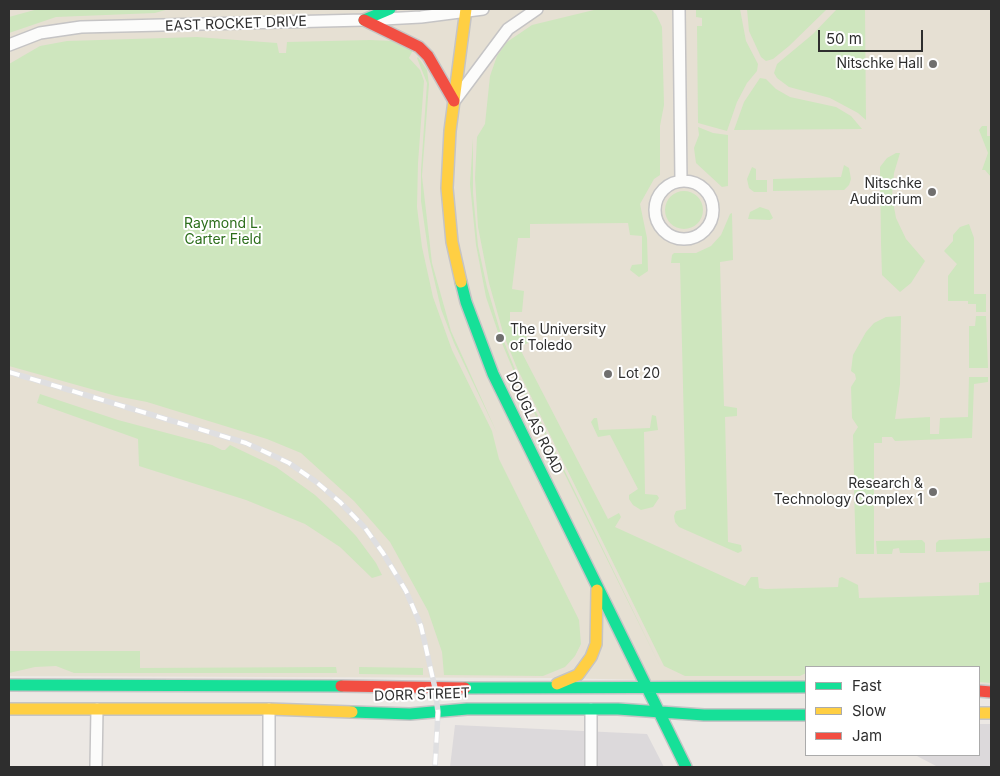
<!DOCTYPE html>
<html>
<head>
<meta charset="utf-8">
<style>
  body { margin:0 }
  #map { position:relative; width:1000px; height:776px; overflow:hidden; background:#ece8e4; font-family:Inter,sans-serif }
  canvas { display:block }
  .frame { position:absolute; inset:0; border:10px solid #2e2e2e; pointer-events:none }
  .legend { position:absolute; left:805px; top:666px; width:175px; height:90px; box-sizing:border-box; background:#fff; border:1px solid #ababab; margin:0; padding:6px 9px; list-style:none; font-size:15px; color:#2e2e2e }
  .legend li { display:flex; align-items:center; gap:10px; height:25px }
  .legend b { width:25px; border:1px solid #ababab }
  .scale { position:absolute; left:818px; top:30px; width:105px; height:22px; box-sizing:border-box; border:2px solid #2e2e2e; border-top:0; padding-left:6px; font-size:15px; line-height:18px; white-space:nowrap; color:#2e2e2e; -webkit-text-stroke:4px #fff; paint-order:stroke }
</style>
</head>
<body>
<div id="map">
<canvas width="1000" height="776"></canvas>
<div class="frame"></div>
<ul class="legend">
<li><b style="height:6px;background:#16e098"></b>Fast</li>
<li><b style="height:6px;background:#ffcf43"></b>Slow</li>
<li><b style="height:6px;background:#f24e42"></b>Jam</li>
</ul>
<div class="scale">50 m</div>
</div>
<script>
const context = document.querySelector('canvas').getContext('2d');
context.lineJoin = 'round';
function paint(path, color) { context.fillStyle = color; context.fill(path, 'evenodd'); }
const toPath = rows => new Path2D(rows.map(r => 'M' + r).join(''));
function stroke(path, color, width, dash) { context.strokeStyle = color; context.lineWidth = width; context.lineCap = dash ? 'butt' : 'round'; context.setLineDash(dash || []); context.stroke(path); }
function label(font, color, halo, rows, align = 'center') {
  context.font = font + ' Inter,sans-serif'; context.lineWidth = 4; context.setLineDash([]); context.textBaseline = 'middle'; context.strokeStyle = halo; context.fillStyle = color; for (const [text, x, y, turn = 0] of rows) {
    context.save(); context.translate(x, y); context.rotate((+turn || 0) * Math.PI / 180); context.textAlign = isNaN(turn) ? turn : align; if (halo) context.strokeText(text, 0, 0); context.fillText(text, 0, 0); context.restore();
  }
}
paint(toPath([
  [979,724,991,724,991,767,938,767,915,755,979,755],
  [455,725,647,734,664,767,450,767]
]), '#dcd9db');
paint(toPath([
  [9,9,991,9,991,686,979,686,979,667,806,667,806,683,549,678,9,676]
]), '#e6e0d3');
paint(toPath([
  [38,9,169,9,155,13,56,17,9,33,9,17],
  [598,9,650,9,656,14,662,27,664,105,660,126,660,175,654,179,640,204,647,238,648,271,639,277,630,270,632,265,642,264,642,236,630,235,628,223,530,224,530,238,518,238,512,289,524,291,522,312,510,312,510,327,524,327,528,343,519,347,608,519,619,513,621,517,615,527,740,584,745,586,751,577,758,577,759,588,765,589,838,587,839,578,842,577,858,585,859,598,979,595,979,583,991,582,991,683,979,682,979,667,806,667,806,673,800,676,685,676,664,666,517,368,504,336,489,283,478,227,475,178,477,137,485,124,490,76,497,56,507,42,532,25],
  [696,9,740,9,746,41,758,64,757,71,747,83,737,102,727,131,698,123,697,26,702,26,702,18,696,17],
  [747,9,827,9,789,46,773,59,766,61,761,57,749,31],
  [837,9,865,9,866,120,858,113,830,98,789,87,777,78,774,73,777,64,813,34],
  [197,37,277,43,279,53,286,53,287,42,370,40,392,41,413,50,409,58,420,70,424,81,418,163,417,207,422,247,433,297,452,350,492,431,499,459,579,620,581,644,575,656,565,667,543,676,444,675,442,652,428,611,390,542,354,501,301,453,267,439,147,402,116,396,9,366,9,64,40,46,67,41],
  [418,57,427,70,429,84,422,176,432,263,451,331,497,433,454,343,441,309,429,257,421,201,421,170,427,83,417,58],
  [760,78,766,79,776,89,790,97,836,107,851,116,862,129,734,130,744,102],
  [982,126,987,126,987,136,991,136,991,177,985,170,982,170,988,153,979,130],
  [698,127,713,133,728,135,728,186,722,187,696,163,694,148,699,135],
  [473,138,473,193,478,246,487,287,501,334,514,367,661,668,515,374,501,341,486,297,476,245,470,184],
  [896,153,900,153,894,173,892,196,896,218,906,239,925,261,911,283,900,292,882,275,881,243,880,167,887,158],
  [844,165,849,168,851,179,849,185,844,190,773,191,773,179,841,177],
  [752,167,756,169,756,180,767,180,767,192,754,192,749,188,747,179],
  '665 210a19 19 0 1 1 38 0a19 19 0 1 1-38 0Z',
  [760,207,769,210,773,218,770,220,748,219,750,212],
  [732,213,733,260,720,262,724,406,737,408,737,416,725,417,728,542,741,545,742,551,738,553,679,527,675,522,674,516,676,511,686,509,680,263,671,263,672,255,674,253,696,253,711,246,721,235,730,214],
  [969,224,974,238,974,294,986,294,986,312,976,312,976,304,968,304,968,301,948,301,948,276,957,264,944,251,953,241,953,235,960,227],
  [901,316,900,384,895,419,930,417,930,434,939,434,940,418,968,417,969,377,988,377,988,382,974,384,972,438,895,441,892,437,882,437,882,443,874,443,874,554,856,554,854,491,859,483,854,475,853,435,858,427,852,418,851,387,856,379,855,374,851,371,853,355,866,332,874,323,886,317],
  [976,316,986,316,988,368,969,368,969,326,975,326],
  [40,394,118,420,212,445,222,450,225,450,230,445,276,467,315,495,332,511,356,536,376,563,382,575,372,578,340,547,305,524,246,500,139,466,138,439,37,403],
  [652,415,656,416,658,430,644,432,645,494,657,495,659,498,653,507,641,510,633,505,629,499,629,495,638,489,610,435,598,437,591,422,594,418,597,418,599,430,650,428],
  [991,538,991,551,936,552,936,543,939,540],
  [922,540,925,543,925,553,900,553,899,548,893,549,892,554,877,554,876,541],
  [9,651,140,651,140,668,336,667,337,673,74,673,56,666,35,667,9,673],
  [359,667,423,668,423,675,359,674]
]), '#cee6be');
const street = toPath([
  [679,9,681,181],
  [9,45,40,33,81,27,364,20,421,17,483,9],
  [455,100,508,29,537,9],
  '655 210a29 29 0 1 1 58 0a29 29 0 1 1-58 0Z',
  [96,767,97,709],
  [269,767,269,709],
  [591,767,591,709]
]);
const fast = toPath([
  [364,20,390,9],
  [461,282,466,302,493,374,686,767],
  [9,685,341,686],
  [465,688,806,687],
  [352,712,410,714,467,709,618,709,704,715,806,715]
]);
const slow = toPath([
  [461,282,452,242,447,188,450,131,466,9],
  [557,684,578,675,591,657,596,644,597,590],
  [9,709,269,709,352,712],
  [979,713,991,713]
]);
const jam = toPath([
  [364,20,419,47,428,56,454,101],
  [341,686,465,688],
  [979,691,991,692]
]);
stroke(street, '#c5c4c5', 14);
stroke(fast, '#c5c4c5', 14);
stroke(slow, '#c5c4c5', 14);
stroke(jam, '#c5c4c5', 14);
stroke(street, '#fcfcfb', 11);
stroke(fast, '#16e098', 11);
stroke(slow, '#ffcf43', 11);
stroke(jam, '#f24e42', 11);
const rail = toPath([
  [9,372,246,443,289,463,315,481,340,502,365,528,383,553,406,591,421,626,435,688,438,712,435,767]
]);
stroke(rail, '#dfdfe1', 5.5);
stroke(rail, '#fff', 4, [11]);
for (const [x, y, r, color] of [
  [933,64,5,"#706f6e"],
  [932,192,5,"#706f6e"],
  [500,338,5,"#706f6e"],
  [608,374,5,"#706f6e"],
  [933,492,5,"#706f6e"]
]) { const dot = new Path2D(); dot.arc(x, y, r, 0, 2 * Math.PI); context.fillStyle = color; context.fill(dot); stroke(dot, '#fff', 2); }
label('14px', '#2e2e2e', '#fff', [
  ["EAST ROCKET DRIVE",236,24,-2],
  ["DOUGLAS ROAD",534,423,64],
  ["DORR STREET",422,695,-2]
]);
label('14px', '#2e2e2e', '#fff', [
  ["Nitschke Hall",923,64],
  ["Nitschke",922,184],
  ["Auditorium",922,200],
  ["The University",510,330,"left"],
  ["of Toledo",510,346,"left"],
  ["Lot 20",618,374,"left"],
  ["Research &",923,484],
  ["Technology Complex 1",923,500]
], 'right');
label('14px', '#2c6e1b', '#fff', [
  ["Raymond L.",223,224],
  ["Carter Field",223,240]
]);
</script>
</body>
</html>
